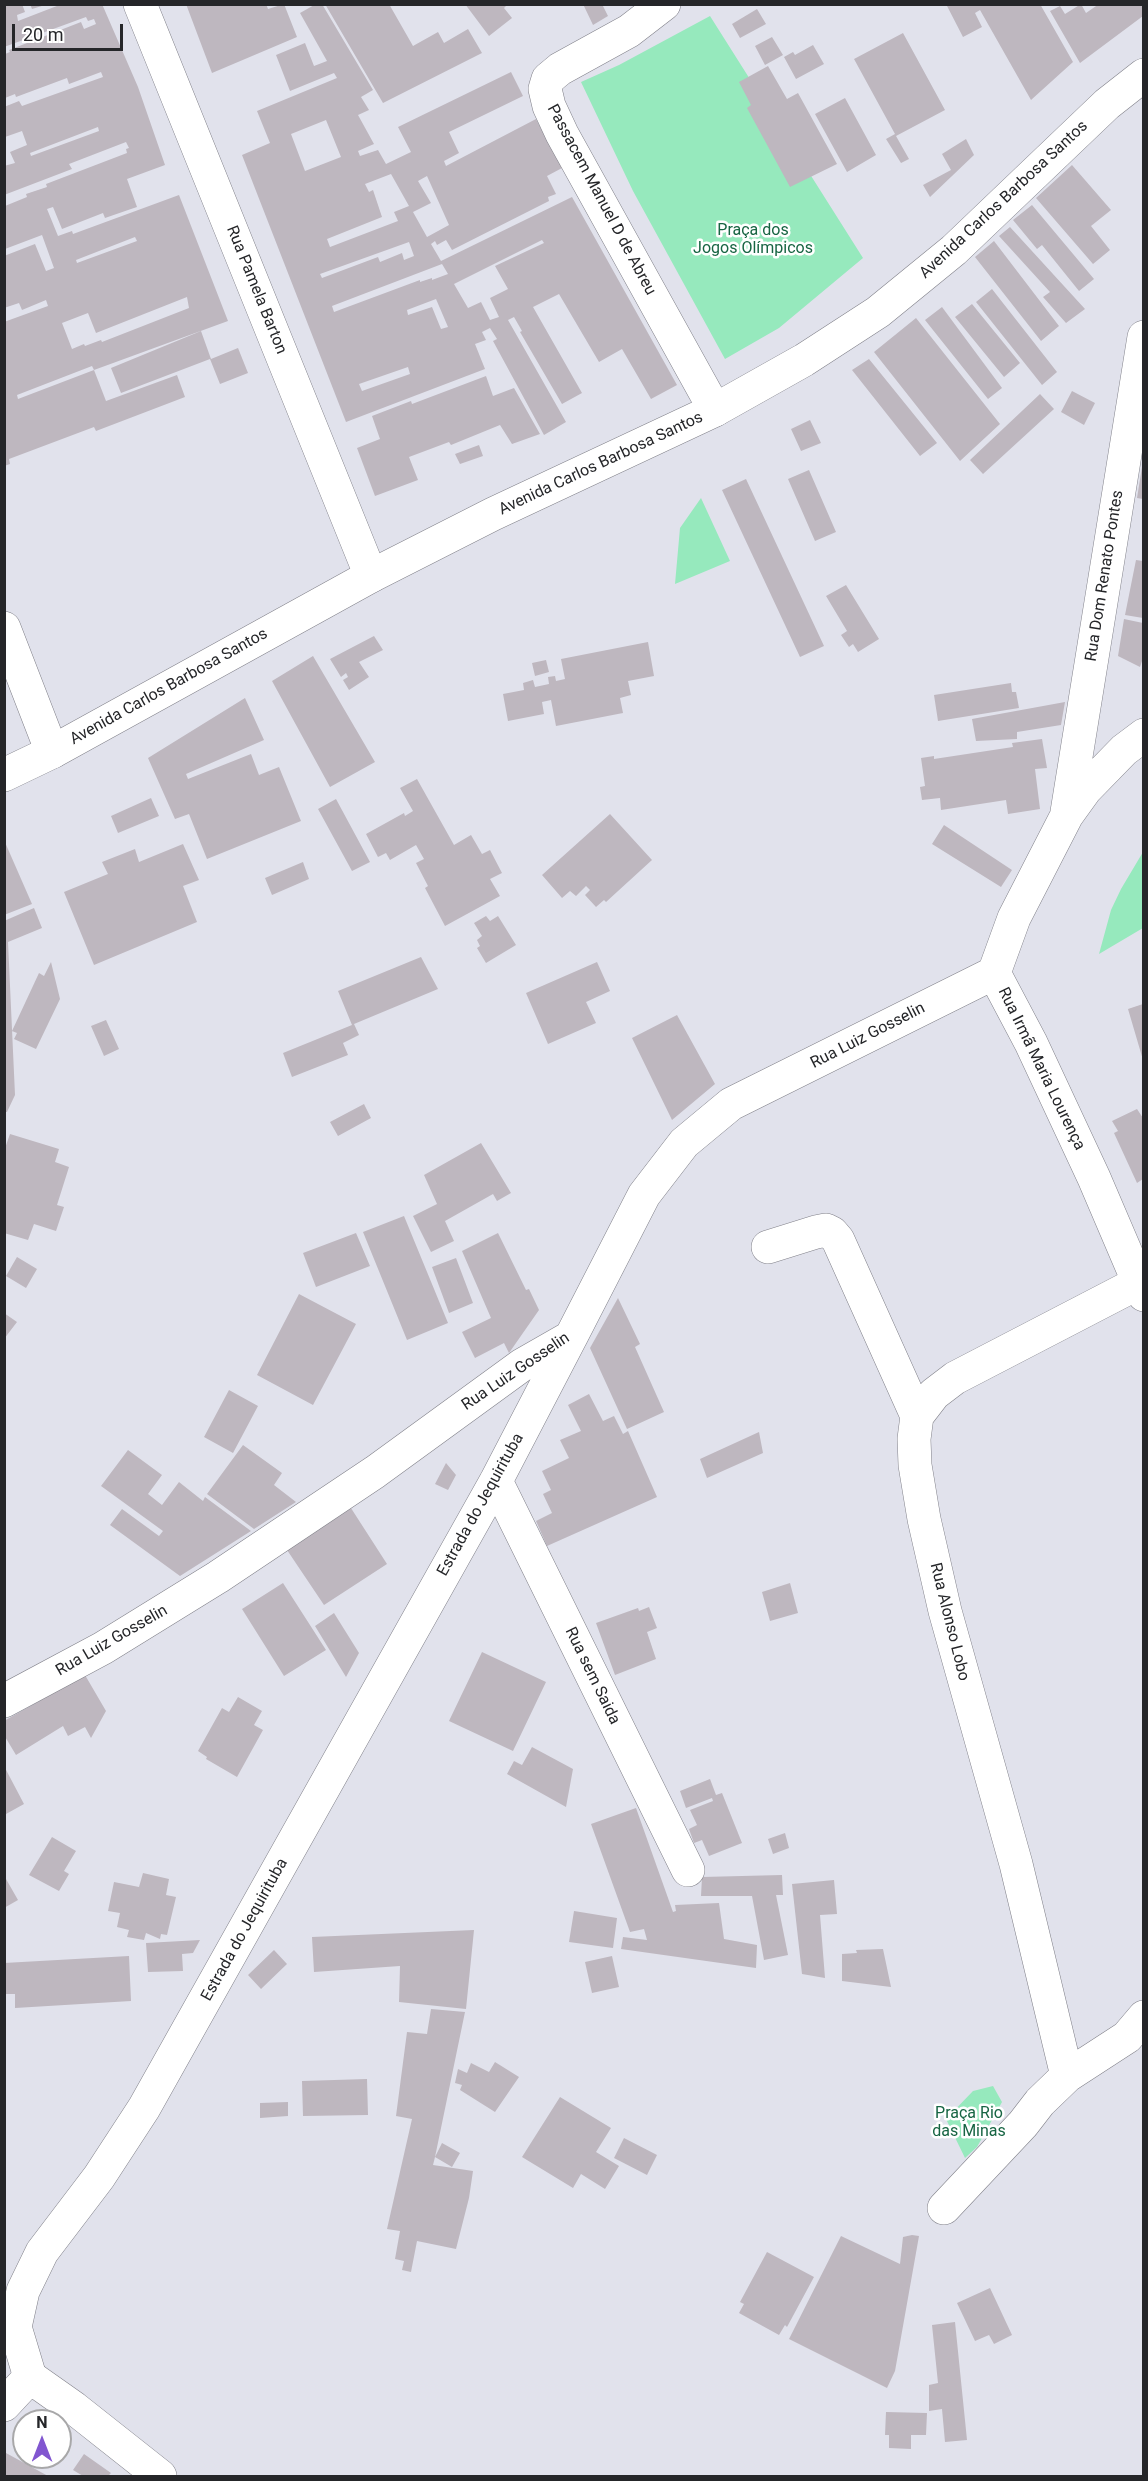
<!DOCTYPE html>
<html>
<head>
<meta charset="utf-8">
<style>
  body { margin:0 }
  #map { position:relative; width:1148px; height:2481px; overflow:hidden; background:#e1e2ec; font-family:Roboto,sans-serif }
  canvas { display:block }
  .frame { position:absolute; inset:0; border:6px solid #252629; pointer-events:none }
  .north { position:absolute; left:12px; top:2409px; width:60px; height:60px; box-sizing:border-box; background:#fff; border:2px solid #a8a8a9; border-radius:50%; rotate:0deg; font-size:16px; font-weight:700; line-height:24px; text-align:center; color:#252629 }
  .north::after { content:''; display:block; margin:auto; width:21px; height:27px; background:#8156d0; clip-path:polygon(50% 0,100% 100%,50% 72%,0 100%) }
  .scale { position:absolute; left:12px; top:24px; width:111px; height:27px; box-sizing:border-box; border:3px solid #252629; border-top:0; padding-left:8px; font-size:18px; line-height:21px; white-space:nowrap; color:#252629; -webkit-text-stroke:4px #fff; paint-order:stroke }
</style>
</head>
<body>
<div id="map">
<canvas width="1148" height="2481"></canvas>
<div class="frame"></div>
<div class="north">N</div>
<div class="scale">20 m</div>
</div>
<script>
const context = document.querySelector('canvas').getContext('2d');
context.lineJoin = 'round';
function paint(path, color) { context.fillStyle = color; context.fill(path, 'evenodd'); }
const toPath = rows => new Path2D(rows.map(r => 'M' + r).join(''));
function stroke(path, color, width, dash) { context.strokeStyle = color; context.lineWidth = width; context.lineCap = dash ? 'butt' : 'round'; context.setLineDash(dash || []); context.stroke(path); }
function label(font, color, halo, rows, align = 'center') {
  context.font = font + ' Roboto,sans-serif'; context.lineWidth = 5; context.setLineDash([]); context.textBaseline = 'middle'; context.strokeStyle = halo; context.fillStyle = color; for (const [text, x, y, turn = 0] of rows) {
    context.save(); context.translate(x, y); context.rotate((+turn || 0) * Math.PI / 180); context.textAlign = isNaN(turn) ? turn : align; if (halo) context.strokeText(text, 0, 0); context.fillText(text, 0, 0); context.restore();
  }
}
paint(toPath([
  [710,16,863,258,779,328,725,359,633,191,581,82,619,65],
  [701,498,730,561,675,584,680,528],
  [1143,852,1143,928,1099,954,1111,910,1121,889],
  [993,2086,1002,2102,977,2147,965,2158,946,2119,973,2091]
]), '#96e9bd');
paint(toPath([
  [4,4,22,4,25,12,17,15,18,21,62,4,102,4,138,87,165,165,127,179,137,207,131,209,105,218,103,213,62,229,53,207,47,209,58,236,72,231,73,234,179,195,228,321,94,370,106,401,177,375,185,397,96,431,94,427,9,459,10,464,4,466,4,322,48,306,46,300,22,310,19,303,4,308,4,256,35,244,46,271,54,268,42,235,5,249,5,206,27,197,26,194,47,187,46,184,127,153,126,149,129,148,126,142,69,164,72,169,4,195,4,166,15,163,10,152,27,145,22,131,5,137,4,107,19,101,22,106,103,77,101,72,69,84,67,78,16,97,15,94,5,98,5,54,10,52,9,50,81,22,84,29,96,24,94,19,88,21,86,17,4,47],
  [98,127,99,131,31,156,30,153],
  [135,237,137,241,77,263,76,260],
  [187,297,189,308,102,342,101,340,85,346,84,344,72,349,62,323,88,313,96,333],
  [92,366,94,370,18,399,17,395],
  [30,4,44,4,45,5,32,9],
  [186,4,266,4,268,9,284,4,297,37,212,73],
  [316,4,322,4,373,90,361,97,369,110,358,115,374,144,358,151,360,156,378,150,386,164,411,152,398,127,511,72,523,96,449,132,459,153,444,161,446,166,536,119,562,168,547,176,556,194,548,197,549,201,452,250,446,240,437,245,435,241,431,244,441,261,572,197,677,385,651,399,622,349,599,362,559,294,533,307,582,393,562,404,520,332,522,331,514,317,508,320,566,422,544,435,493,341,497,339,490,328,482,332,486,340,475,344,485,369,346,422,242,155,270,143,257,111,337,78,334,73,290,91,276,55,305,43,314,66,327,61,300,13],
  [326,120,341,157,305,171,291,134],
  [391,174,409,206,394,212,398,221,330,247,327,239,382,217,373,190,369,192,365,184],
  [427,176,449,225,427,237,413,212,431,203,418,181],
  [542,240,544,243,495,266,508,289,490,298,499,317,490,320,481,302,468,308,454,284],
  [409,242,414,256,404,260,402,253,380,262,378,257,322,278,320,274],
  [442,264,448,274,432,280,432,278,420,282,420,280,334,312,332,306],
  [436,299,448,327,441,329,432,307,408,315,407,310],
  [408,367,410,374,362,391,359,384],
  [325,4,389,4,413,46,438,32,444,43,468,29,482,53,383,103],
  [465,4,508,4,504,8,512,18,489,36],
  [583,4,602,4,608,16,593,25],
  [946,4,1040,4,1073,62,1031,100,980,10,975,13,982,27,963,37],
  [1081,4,1086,13,1099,4,1143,4,1143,16,1080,63,1050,11,1060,6,1065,14],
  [757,9,766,24,740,38,732,24],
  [903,33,945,110,896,136,909,159,901,163,886,139,895,134,854,59],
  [772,37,783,55,765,65,755,46],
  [813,45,824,64,796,79,784,57,793,52,795,55],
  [768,66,787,99,798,93,837,164,790,187,747,108,751,105,739,82],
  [845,98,876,155,847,172,815,114],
  [966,139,974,155,930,197,923,185,951,170,942,154],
  [1072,165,1111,210,1091,226,1110,250,1093,264,1036,198],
  [1032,205,1094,279,1079,291,1042,245,1037,249,1013,220],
  [1010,227,1085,309,1066,323,1043,297,1050,292,999,236],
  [994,241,1059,326,1041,341,975,257],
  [992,289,1057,372,1042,385,976,302],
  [972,304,1020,363,1004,377,955,317],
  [942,307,1002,388,988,399,925,320],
  [916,318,1000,424,960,461,874,352],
  [201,331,211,359,238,348,248,373,220,384,210,359,121,393,111,368],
  [869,359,937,443,920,456,852,370],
  [486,376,493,396,514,388,540,434,512,444,500,425,451,445,449,442,409,457,418,480,375,496,357,448,380,439,372,416,411,401,412,404],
  [1072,391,1095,403,1084,425,1061,412],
  [1040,394,1054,409,983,474,970,460],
  [810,420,821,443,801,451,791,429],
  [479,445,483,456,460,464,455,454],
  [1142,467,1143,467,1143,499,1137,498],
  [809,470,836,532,815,541,788,479],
  [746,479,824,646,800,657,722,490],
  [1136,560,1143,561,1143,618,1125,615],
  [846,585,879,639,858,652,853,644,849,647,841,635,847,631,826,596],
  [1124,619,1143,623,1143,658,1140,667,1118,656],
  [374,636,383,650,359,662,369,677,349,690,343,680,348,677,346,673,341,677,330,659],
  [648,642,654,676,628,681,631,695,620,698,623,713,556,726,551,700,542,702,544,714,508,721,503,694,524,690,523,683,533,680,535,687,549,684,548,677,555,676,556,681,565,679,561,659],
  [313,656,375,762,330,787,272,681],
  [546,660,549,672,535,676,532,663],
  [1011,683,1012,692,1016,692,1019,708,938,721,934,695],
  [245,698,264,740,186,774,188,779,251,754,259,775,279,767,301,821,207,859,189,814,175,819,148,758],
  [1065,702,1061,725,1017,732,1017,739,976,741,972,719],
  [1042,739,1047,768,1035,769,1040,809,1008,814,1006,800,941,810,940,798,922,800,920,787,925,786,921,758,934,756,934,759,1013,747,1012,743],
  [417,779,454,845,471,835,482,854,490,850,502,873,490,879,500,896,445,926,425,888,428,886,416,863,424,859,416,845,390,860,386,853,378,857,366,834,404,813,405,816,413,811,400,788],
  [151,798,159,816,118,833,111,816],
  [336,799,370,862,352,871,318,809],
  [610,814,652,860,606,902,604,900,596,907,585,895,590,890,586,886,576,896,570,891,562,898,542,875],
  [944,825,1012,870,1001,887,932,844],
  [4,840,32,904,4,915],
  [183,844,199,880,183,886,197,922,94,965,64,892,108,874,102,862,135,849,139,862],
  [303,862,309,879,272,895,265,878],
  [34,908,42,928,8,942,15,1095,7,1112,4,1112,4,921],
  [486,916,490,921,498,916,516,945,486,963,477,948,480,946,477,940,482,936,474,923],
  [421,957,438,989,354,1024,359,1035,343,1043,348,1055,292,1077,283,1053,352,1025,338,991],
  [51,962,60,999,36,1049,14,1039,17,1033,12,1031,39,973,44,976],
  [597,962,610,991,586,1002,596,1023,548,1044,526,993],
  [1143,1004,1143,1060,1128,1009],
  [677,1015,715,1084,672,1120,632,1038],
  [106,1020,119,1049,104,1056,91,1026],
  [364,1104,371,1118,338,1136,330,1122],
  [1137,1109,1143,1118,1143,1179,1137,1183,1114,1133,1118,1131,1112,1121],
  [10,1134,59,1149,55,1162,69,1167,57,1205,64,1207,56,1231,34,1224,28,1240,4,1233,4,1151],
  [481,1143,511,1193,497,1201,493,1194,445,1221,454,1241,431,1252,413,1216,437,1204,424,1175],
  [404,1216,448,1323,407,1340,363,1232],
  [356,1233,370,1266,316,1287,303,1253],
  [498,1233,526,1290,529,1289,539,1310,509,1353,504,1343,475,1358,462,1332,491,1318,462,1251],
  [17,1257,37,1269,26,1288,6,1276],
  [456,1258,473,1303,449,1313,432,1267],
  [299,1294,356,1324,313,1405,257,1375],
  [618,1298,640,1344,635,1347,664,1412,627,1429,590,1348],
  [4,1313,17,1322,4,1339],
  [229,1390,258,1406,233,1453,204,1437],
  [589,1394,603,1421,614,1416,623,1434,628,1431,657,1497,547,1546,536,1521,552,1513,543,1494,551,1490,542,1471,569,1458,560,1440,581,1431,568,1405],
  [759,1432,763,1453,707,1478,700,1459],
  [243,1445,282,1473,274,1485,296,1502,254,1529,207,1494],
  [128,1450,162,1475,148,1494,162,1505,179,1482,203,1501,205,1497,251,1531,180,1576,110,1525,122,1509,159,1536,163,1531,101,1486],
  [446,1463,456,1475,448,1490,435,1484],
  [349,1505,387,1564,324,1605,285,1547],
  [283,1583,326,1650,284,1676,242,1609],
  [790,1583,798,1613,770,1621,762,1592],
  [649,1607,657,1628,647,1632,656,1659,615,1675,596,1623,638,1608,639,1611],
  [334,1613,359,1653,346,1677,315,1626],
  [482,1652,546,1682,513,1751,449,1721],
  [85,1675,106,1711,91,1738,85,1727,68,1736,63,1726,16,1755,4,1735,4,1721],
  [238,1697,262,1711,254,1725,263,1730,237,1777,206,1759,207,1757,198,1751,222,1708,229,1712],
  [532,1747,573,1769,566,1807,507,1774,514,1761,522,1765],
  [4,1766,24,1804,6,1814,4,1811],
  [710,1779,716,1795,722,1793,742,1843,709,1856,702,1840,694,1843,689,1829,697,1825,690,1810,713,1801,712,1798,686,1808,680,1791],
  [636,1808,673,1912,676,1911,675,1905,719,1903,724,1939,757,1945,756,1968,621,1949,623,1937,647,1940,644,1929,630,1932,591,1824],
  [785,1833,789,1848,773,1854,768,1839],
  [52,1837,76,1851,64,1871,69,1874,59,1891,29,1875],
  [143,1873,169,1879,166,1895,176,1897,167,1935,161,1934,160,1939,146,1933,144,1940,127,1937,129,1930,117,1927,120,1913,108,1911,114,1882,139,1887],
  [782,1875,783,1895,776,1895,788,1955,764,1960,752,1896,701,1896,702,1877],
  [6,1879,18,1900,4,1908,4,1880],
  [834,1880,837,1914,820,1915,825,1978,802,1974,792,1884],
  [574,1911,617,1918,613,1948,569,1942],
  [474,1930,466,2009,399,2002,400,1966,314,1972,312,1937],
  [200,1940,193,1953,182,1954,183,1971,148,1972,146,1943],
  [883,1949,891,1987,842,1981,842,1954,857,1953,856,1950],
  [274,1950,287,1964,261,1989,248,1975],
  [129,1956,131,2001,15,2008,15,1994,4,1994,4,1963],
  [612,1956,619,1987,592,1993,585,1962],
  [431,2009,465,2012,435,2157,442,2143,460,2153,452,2167,435,2157,433,2165,473,2171,469,2198,456,2249,417,2241,411,2272,402,2270,404,2261,395,2259,400,2231,387,2229,412,2119,396,2116,407,2032,427,2034],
  [495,2062,519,2077,495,2112,460,2090,462,2085,455,2083,458,2069,467,2073,471,2063,489,2072],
  [367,2079,368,2115,303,2116,302,2081],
  [560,2097,611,2128,596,2152,619,2166,605,2189,581,2174,573,2188,522,2157],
  [288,2102,288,2116,260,2118,260,2103],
  [624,2138,657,2155,647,2175,614,2158],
  [912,2235,919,2236,895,2371,887,2388,789,2339,841,2236,900,2264,903,2237],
  [767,2252,814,2277,787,2327,785,2325,779,2335,739,2313,744,2304,740,2302],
  [990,2288,1012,2335,994,2344,989,2335,975,2341,957,2303],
  [955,2322,967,2440,945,2442,942,2409,929,2411,929,2385,938,2383,932,2325],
  [886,2412,927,2413,926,2435,911,2435,911,2449,889,2448,889,2435,885,2435],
  [6,2453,48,2476,4,2476],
  [84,2454,111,2473,108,2476,83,2476,73,2470]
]), '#beb7bf');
const street = toPath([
  [140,4,371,576],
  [664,4,629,31,560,69,548,79,545,89,549,106,562,134,715,410],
  [4,628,52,752],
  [1144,735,1124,750,1085,790,1067,815,1014,918,994,973,1031,1043,1094,1178,1144,1295],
  [1067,812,1144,337],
  [768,1247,816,1232,826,1230,832,1233,838,1240,917,1416],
  [496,1481,688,1870],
  [4,1701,103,1648,218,1577,375,1472,522,1365,571,1337,644,1195,684,1143,731,1104,994,973],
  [1067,2076,1016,1864,945,1611,924,1519,915,1465,914,1439,917,1416,934,1394,955,1378,1138,1283],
  [944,2208,1023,2124,1040,2102,1067,2076,1127,2037,1144,2017],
  [30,2377,15,2327,23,2291,42,2252,99,2177,144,2108,496,1481,571,1337]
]);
const secondary = toPath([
  [4,775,52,752,371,576,493,514,715,410,804,360,878,312,954,250,1107,104,1144,75],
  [4,2405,30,2377,74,2408,160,2476]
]);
stroke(street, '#808089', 34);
stroke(secondary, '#808089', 34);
stroke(street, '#fff', 33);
stroke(secondary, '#fff', 33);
label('16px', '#252629', '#fff', [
  ["Passacem Manuel D de Abreu",601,200,62],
  ["Avenida Carlos Barbosa Santos",1004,200,-43],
  ["Rua Pamela Barton",256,290,68],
  ["Avenida Carlos Barbosa Santos",601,464,-25],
  ["Rua Dom Renato Pontes",1105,576,-81],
  ["Avenida Carlos Barbosa Santos",169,687,-29],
  ["Rua Luiz Gosselin",868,1036,-27],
  ["Rua Irmã Maria Lourença",1041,1069,64],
  ["Rua Luiz Gosselin",516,1372,-34],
  ["Estrada do Jequirituba",481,1505,-61],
  ["Rua Alonso Lobo",949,1622,76],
  ["Rua Luiz Gosselin",112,1641,-30],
  ["Rua sem Saida",592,1676,64],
  ["Estrada do Jequirituba",245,1930,-61]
]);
label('16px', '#176543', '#fff', [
  ["Praça dos",753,231],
  ["Jogos Olímpicos",753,249],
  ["Praça Rio",969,2114],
  ["das Minas",969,2132]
]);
</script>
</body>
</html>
